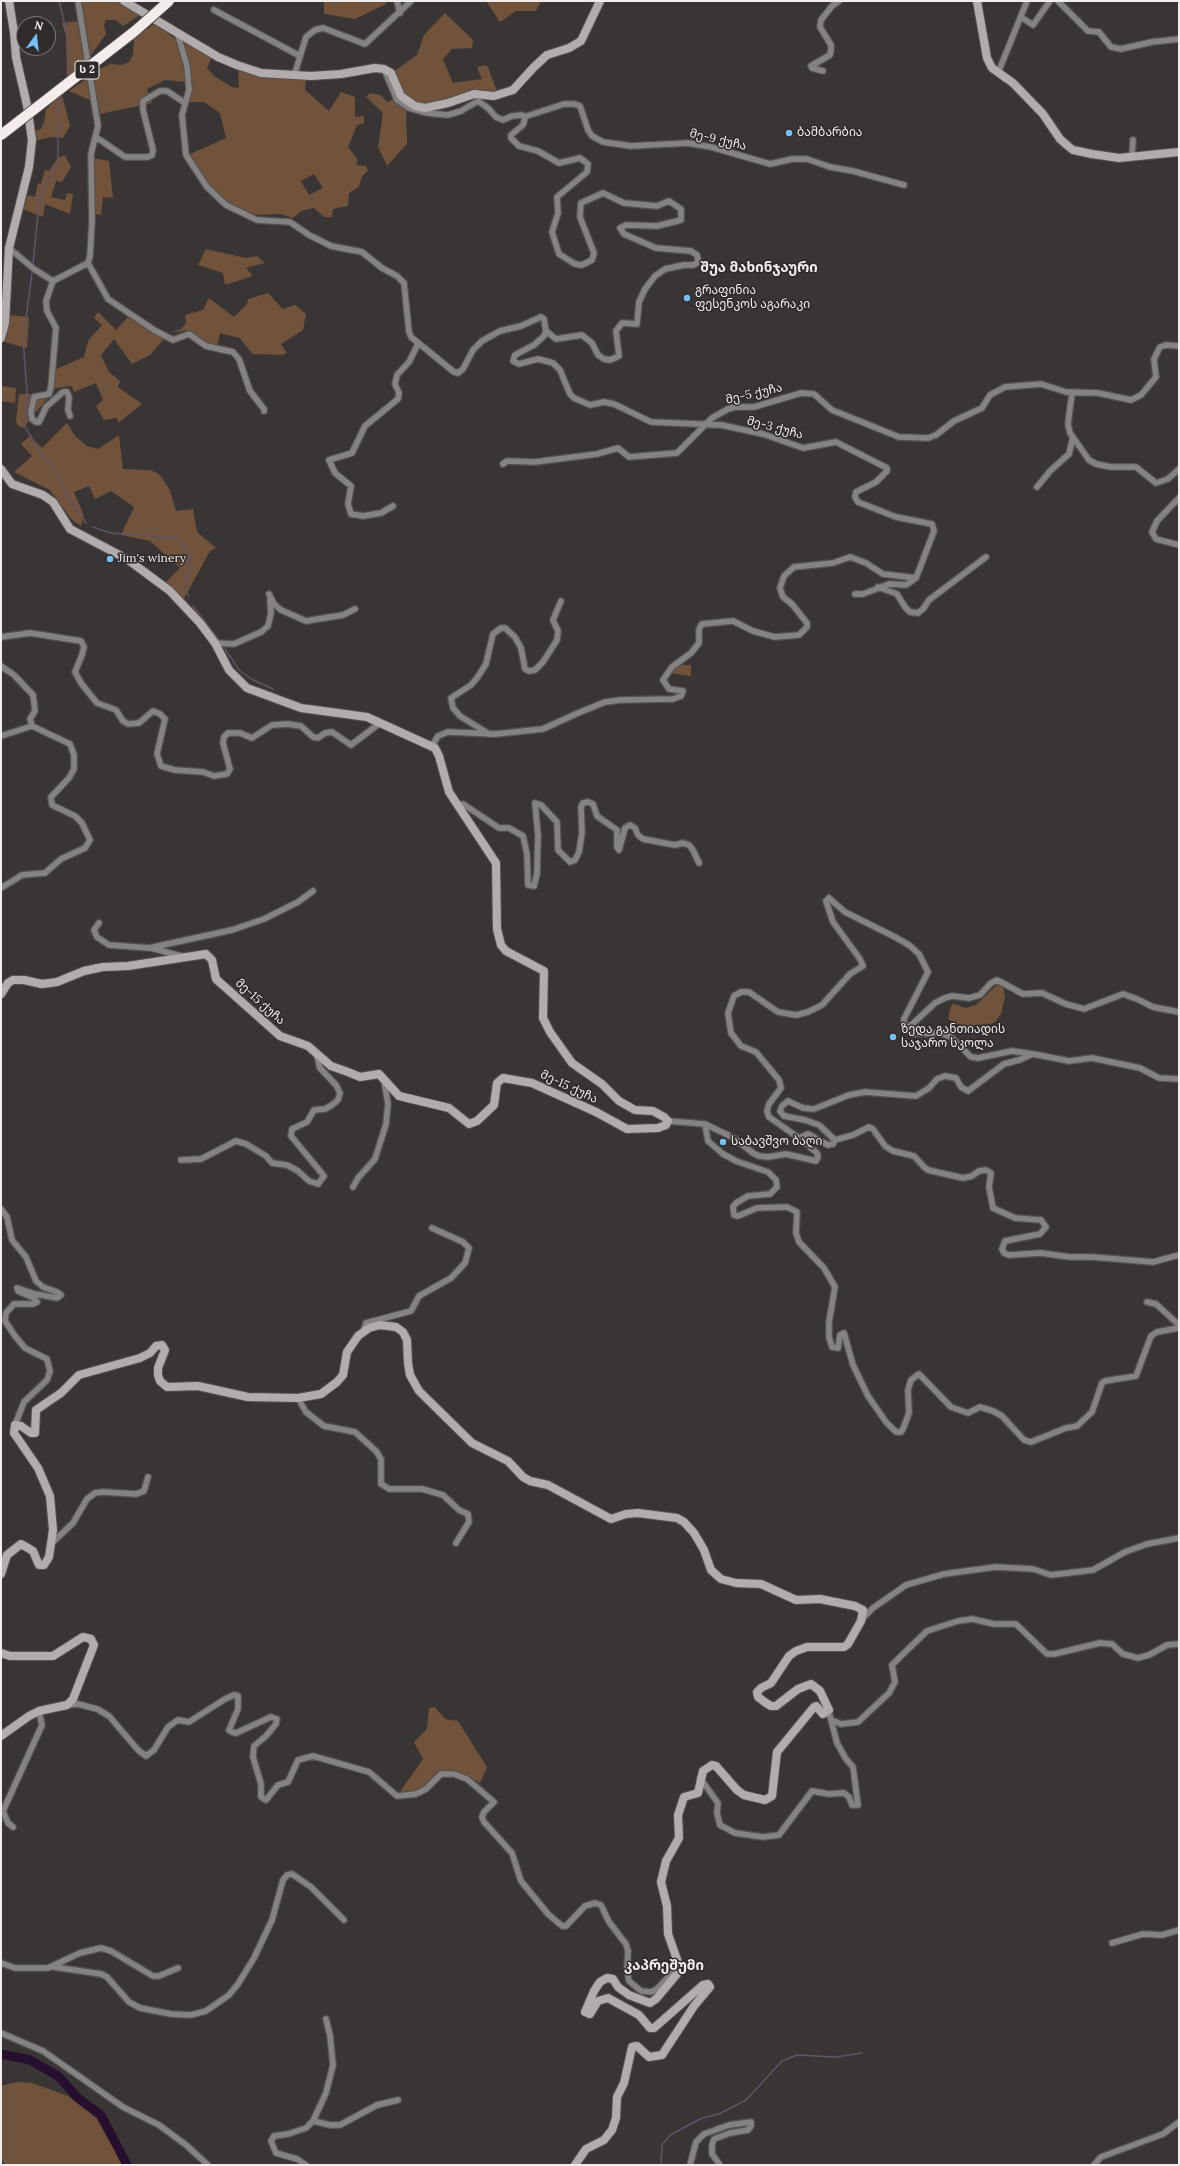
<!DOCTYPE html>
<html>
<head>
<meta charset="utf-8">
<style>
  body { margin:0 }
  #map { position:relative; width:1180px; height:2166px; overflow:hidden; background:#3a3535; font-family:Lora,serif }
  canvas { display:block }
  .frame { position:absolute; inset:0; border:2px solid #f1eded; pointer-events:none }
  .north { position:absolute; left:16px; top:16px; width:40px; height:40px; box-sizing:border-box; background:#302b2b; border:1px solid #7d7979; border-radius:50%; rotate:15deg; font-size:11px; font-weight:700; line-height:16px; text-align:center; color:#f1eded }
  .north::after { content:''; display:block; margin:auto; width:14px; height:18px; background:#74c0f6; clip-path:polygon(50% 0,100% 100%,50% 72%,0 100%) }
</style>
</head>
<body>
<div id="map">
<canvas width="1180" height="2166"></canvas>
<div class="frame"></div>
<div class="north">N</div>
</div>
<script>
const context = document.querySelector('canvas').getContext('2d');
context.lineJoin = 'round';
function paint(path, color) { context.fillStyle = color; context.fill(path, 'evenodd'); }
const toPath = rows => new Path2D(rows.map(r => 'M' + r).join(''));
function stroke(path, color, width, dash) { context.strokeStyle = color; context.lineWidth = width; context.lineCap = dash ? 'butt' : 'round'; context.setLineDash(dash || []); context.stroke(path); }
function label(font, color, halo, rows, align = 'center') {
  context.font = font + ' Lora,"Noto Sans Georgian",serif'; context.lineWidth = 3; context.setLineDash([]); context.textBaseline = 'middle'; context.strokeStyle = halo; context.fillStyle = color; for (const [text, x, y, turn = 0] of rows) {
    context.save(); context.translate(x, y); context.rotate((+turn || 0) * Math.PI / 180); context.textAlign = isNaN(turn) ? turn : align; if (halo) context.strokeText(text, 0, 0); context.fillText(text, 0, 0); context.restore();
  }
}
paint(toPath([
  [80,1,118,1,142,14,123,26,116,20,106,20,104,25,106,34,89,58],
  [324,1,385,1,386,4,355,19,324,14],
  [486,1,541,1,536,11,516,11,500,22],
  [445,13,473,40,472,48,452,49,443,59,453,83,482,79,477,67,487,65,497,91,472,90,448,100,424,106,415,103,403,95,393,72,417,55,424,35],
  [79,21,87,63,67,78,66,36,62,23],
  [155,23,175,39,179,45,184,66,186,82,165,80,147,89,152,103,100,114,92,72,111,64,122,65,129,62,133,55,134,39],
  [180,36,212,56,207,68,214,76,232,87,239,88,238,68,306,78,305,90,329,111,341,92,355,97,355,117,364,116,364,123,357,125,348,147,358,160,356,165,366,166,368,171,362,176,359,187,349,193,348,206,333,209,332,217,324,217,314,208,301,211,293,218,280,214,258,215,226,205,209,186,188,155,226,138,220,113,204,102,187,102,192,89],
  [314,174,323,188,309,195,301,181],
  [88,78,92,101,69,91],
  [370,93,380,95,388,102,398,96,406,103,407,144,387,166,378,147,383,113,366,97],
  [62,95,70,126,63,138,51,137,34,141,34,131,41,129,44,122,46,110,56,99],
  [65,155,71,167,62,182,56,181,51,197,65,200,67,193,73,194,70,214,45,204,43,217,23,209,28,195,35,197,38,183,41,184,45,170,49,171,58,158],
  [93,158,109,161,113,198,103,197,101,215,95,214],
  [206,249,246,258,257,256,265,263,246,268,253,276,225,285,223,273,198,265],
  [268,293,283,309,295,305,306,314,303,330,281,344,287,353,283,355,252,354,240,338,220,333,217,348,207,345,187,330,170,333,181,329,186,323,185,315,203,310,209,298,234,317,247,304,248,299],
  [98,312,116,330,129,316,165,338,150,355,132,364,114,339,101,355,109,372,120,381,118,387,142,404,118,423,117,418,104,420,96,406,103,400,96,383,74,392,72,386,56,388,23,428,18,426,16,421,19,394,48,394,54,370,84,357,88,341,102,325,94,318],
  [7,315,29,317,27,348,5,342],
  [1,386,16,388,15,403,1,401],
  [67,423,75,436,87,446,98,449,119,435,123,469,151,470,160,475,170,490,176,511,193,509,197,532,216,548,210,551,182,602,166,582,180,568,150,541,121,535,134,507,111,491,95,499,89,486,74,492,84,516,81,526,71,519,50,490,14,472,32,456,21,444,30,436,42,448],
  [679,665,691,665,691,676,670,673],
  [998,984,1003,986,1005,997,1001,1014,995,1022,990,1024,965,1026,955,1023,948,1019,950,1009,953,1003,965,1008,976,1005],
  [435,1707,445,1719,458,1721,487,1767,480,1783,457,1771,442,1770,424,1788,415,1794,400,1792,423,1759,414,1742,427,1729,429,1708],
  [17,2082,32,2083,68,2096,96,2118,123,2165,6,2165,1,2159,1,2086]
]), '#71523a');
stroke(toPath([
  [59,1,68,37,69,68,67,78],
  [58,117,57,110,62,93],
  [33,264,39,203,44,186,58,165,58,122],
  [32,273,23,340,27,391,25,427,41,453,55,469,70,500,86,523],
  [93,527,110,533,178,538,191,556,186,590,189,597],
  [193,606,219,640],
  [225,649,240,671,253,680,273,689],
  [661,2165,662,2145,670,2135,702,2118,719,2114,746,2100,782,2061,797,2055,835,2057,862,2053]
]), '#635167', 1.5);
stroke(toPath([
  [1,2054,30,2060,58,2076,78,2098,101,2115,127,2165]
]), '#260e2e', 9);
const street = toPath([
  [397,1,400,13],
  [1058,1,1088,31,1099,32,1111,47,1121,49,1152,42,1179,39],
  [214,10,300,56],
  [1021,17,1033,25,1050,1],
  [177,32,187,66,189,90,182,115,186,155,207,187,226,205,257,220,290,222,309,235,331,246,362,252,382,268,397,276,404,283,409,332,411,337,454,372,458,373,463,369,473,350,482,341,500,331,521,326,541,317,544,319,546,331,544,336,534,345,515,355,513,361,519,364,538,359,553,363,560,370,570,394,574,398,590,405,604,402,614,404,651,422,721,425,763,434,803,448,836,442,887,468,887,471,876,482,856,492,855,497,858,502,896,517,932,524,934,531,916,578,883,574,866,563,850,557,833,563,794,567,784,576,780,588,783,597,792,604,807,623,807,627,799,635,775,637,753,631,733,621,702,624,699,629,699,643,691,653,672,667,663,680,669,689,683,691,681,696,673,699,621,700,605,702,578,713,543,729,496,734,448,732,438,736,432,746],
  [384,69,397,100,409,108,427,113,448,115,461,111,478,101,488,108,496,117,503,120,512,116,522,115,525,118,523,125,511,135,511,138,519,146,538,151,559,163,580,158,588,164,587,172,557,197,558,213,552,232,559,254,575,264,582,265,592,260,594,253,580,217,581,203,603,193,624,203,657,206,669,201,681,209,681,220,657,226,626,225,620,228,624,234,656,248,691,251,697,255,698,259,697,263,693,265,684,265,665,269,655,276,645,289,639,302,637,324,622,323,616,331,619,356,610,360,604,359,598,355,592,343,582,335,556,339,546,331],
  [823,71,812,68,811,66,830,55,831,50,831,45,820,27,821,20,832,6,839,1],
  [998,73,1027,1],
  [294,76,306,37,315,30,323,28,365,44,411,1],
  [524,117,564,104,574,104,580,106,588,130,592,136,603,142,631,146,688,143,711,147,770,164,792,159,807,159,830,167,853,171,904,185],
  [96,137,125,157,148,157,152,155,153,150,143,110,143,101,160,91,167,91,185,103],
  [1132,157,1133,140],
  [9,248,34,269,53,281],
  [88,263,108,299,154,330,173,340,189,334,206,346,233,352,239,359,250,391,264,409,264,411],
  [1072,393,1068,424,1070,433,1089,460,1096,464,1111,467,1136,467,1156,483,1168,479,1179,469],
  [70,416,68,410,69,397,67,392,63,392,46,407,39,422,36,422,32,419,31,412,34,397,49,394,51,387,56,328,47,311,46,301,53,281,88,263,90,256,92,221,91,154,98,126,78,1],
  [503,464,507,461,535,462,597,454,618,448,629,457,677,453,712,418,728,409,735,407,754,407,801,393,814,394,832,410,899,437,928,438,936,435,954,421,982,408,990,395,1005,387,1041,384,1066,392,1098,393,1131,400,1141,395,1156,377,1154,359,1160,347,1166,345,1179,346],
  [1037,487,1051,470,1069,454,1073,437],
  [1179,498,1157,521,1152,532,1156,539,1179,545],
  [393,506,381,513,363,516,351,514,348,504,351,486,335,473,329,460,352,453,365,426,398,399,399,393,395,384,397,375,409,362,418,344],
  [878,587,897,594,905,607,910,612,918,613,923,609,929,600,986,557],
  [269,594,274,604,281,610,306,621,343,615,355,609],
  [855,594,863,594,889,584,906,585,916,578],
  [1,637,30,633,81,641,84,647,82,655,75,672,81,683,97,703,116,710,123,721,128,724,139,723,153,711,160,714,165,719,157,754,161,766,175,770,203,772,214,776,227,774,230,769,223,743,224,737,228,733,240,733,252,738,272,725,288,724,301,726,313,737,318,738,325,733,332,732,351,745,380,723],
  [215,643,234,644,261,632,268,626,271,613,270,599],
  [1,666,14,675,33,695,35,711,30,719,32,726,70,744,74,755,74,769,69,778,51,797,52,805,75,816,82,823,90,840,85,848,61,859,45,873,22,875,1,888],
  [489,734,460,716,453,708,451,698,471,685,477,678,486,664,493,634,501,628,505,628,515,637,521,648,525,669,529,671,535,670,543,662,557,640,558,631,553,620,561,601],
  [1,736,32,726],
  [457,806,463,804,499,828,509,828,523,836,527,854,528,885,534,886,537,874,538,835,535,803,541,805,557,822,558,850,570,862,575,860,579,852,582,833,581,807,583,803,588,802,593,804,597,816,617,830,617,847,619,850,625,828,630,825,635,828,638,835,643,839,675,845,683,843,689,845,693,850,699,863],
  [99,923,94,930,97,937,109,945,149,948,232,930,264,919,298,902,313,891],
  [151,948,181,956],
  [1033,1054,1069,1061,1092,1058,1140,1068,1159,1078,1179,1079],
  [668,1121,705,1124,734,1138,753,1153,759,1156,768,1157,786,1154,816,1161,818,1157,817,1153,799,1138,808,1134,828,1145,833,1144,835,1140,819,1125,805,1120,784,1116,780,1111,782,1106,788,1101,803,1108,814,1109,849,1095,865,1092,916,1096,929,1088,937,1079,945,1076,956,1078,961,1087,968,1091,1004,1064,1019,1060,1033,1054,1012,1051,978,1058,971,1057,951,1037,940,1033,912,1034,907,1029,935,1003,945,998,952,996,969,998,980,995,991,983,997,980,1023,994,1042,993,1066,1004,1084,1009,1123,994,1137,999,1153,1007,1179,1012],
  [705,1124,708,1141,723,1154,736,1161,768,1172,776,1180,777,1187,770,1194,748,1196,736,1203,733,1207,734,1215,738,1216,757,1208,787,1207,797,1212,796,1233,799,1242,824,1268,835,1287,829,1322,829,1337,832,1347,838,1348,840,1335,844,1333,853,1365,868,1396,886,1422,896,1432,901,1432,903,1429,909,1413,908,1390,911,1380,919,1374,951,1407,968,1413,980,1407,993,1411,1002,1416,1024,1440,1031,1442,1066,1428,1077,1426,1092,1412,1102,1383,1105,1381,1136,1376,1151,1336,1157,1332,1179,1328],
  [799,1138,769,1117,767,1111,769,1104,781,1088,779,1080,756,1052,741,1046,731,1033,728,1013,734,996,741,992,749,992,778,1012,796,1015,808,1012,822,1005,850,974,863,966,860,959,833,922,826,901,829,898,845,912,895,937,909,945,919,954,928,972,904,1019,904,1024,907,1029],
  [835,1140,853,1135,869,1127,873,1129,885,1146,893,1151,914,1156,924,1167,928,1170,963,1178,972,1176,979,1171,986,1170,991,1173,989,1187,993,1208,1015,1218,1041,1220,1046,1227,1040,1234,1005,1241,1002,1249,1004,1253,1009,1255,1041,1253,1070,1257,1092,1257,1153,1262,1179,1255],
  [181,1160,201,1159,236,1141,246,1144,266,1156,272,1163,287,1165,298,1171,309,1181,318,1184,324,1176,291,1136,292,1129,307,1122,314,1110,325,1109,332,1105,338,1100,340,1093,336,1085,320,1068,316,1053],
  [353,1187,358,1178,375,1159,386,1124,388,1104,384,1080],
  [1,1209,7,1217,12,1240,26,1257,36,1281,43,1287,57,1292,61,1295,57,1298,52,1297,35,1294,17,1288,18,1291,34,1298,37,1302,33,1304,14,1304,6,1313,5,1321,15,1336,25,1348,47,1359,50,1371,47,1380,24,1402,15,1425],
  [1147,1302,1156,1304,1179,1325],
  [363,1333,366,1323,411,1311,419,1296,451,1278,465,1263,469,1248,463,1242,432,1228],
  [298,1398,306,1412,324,1426,355,1432,376,1451,381,1459,381,1484,383,1485,389,1489,422,1489,443,1495,459,1510,468,1514,469,1522,456,1543],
  [52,1543,73,1523,87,1499,95,1493,103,1492,136,1494,144,1491,148,1477],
  [861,1620,873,1608,906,1585,944,1574,996,1567,1033,1569,1051,1575,1093,1570,1125,1552,1147,1544,1179,1538],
  [67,1705,78,1704,97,1709,109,1716,138,1750,146,1756,154,1750,168,1727,178,1720,189,1722,225,1699,234,1695,238,1696,238,1709,229,1730,232,1732,236,1733,271,1717,277,1719,276,1724,266,1736,254,1746,253,1757,261,1784,261,1797,266,1800,278,1785,288,1782,298,1760,313,1756,369,1772,397,1796,416,1794,426,1789,441,1774,454,1774,467,1779,494,1802,484,1812,482,1817,484,1822,512,1853,521,1881,548,1914,562,1926,566,1926,585,1906,595,1903,601,1905,609,1922,626,1944,628,1951,627,1970,629,1981,641,1991,651,1992,657,1989,679,1966],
  [831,1720,841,1724,858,1722,889,1693,895,1682,892,1665,900,1657,927,1631,958,1621,972,1619,994,1624,1016,1624,1047,1654,1054,1654,1100,1643,1112,1644,1123,1654,1138,1658,1149,1655,1167,1645,1179,1644],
  [700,1778,718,1803,717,1813,720,1825,735,1833,763,1837,779,1835,812,1791,829,1794,844,1793,849,1797,852,1805,858,1805,853,1767,846,1759,837,1743,830,1716,827,1713],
  [13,1827,8,1823,3,1811,42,1725,39,1711],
  [1112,1943,1143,1934,1162,1935,1179,1930],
  [1,1963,15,1968,48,1968,80,1953,101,1948,111,1951,153,1976,159,1976,178,1968],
  [54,1967,101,1974,107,1977,129,2002,140,2008,171,2014,191,2015,206,2011,229,1995,238,1984,254,1958,272,1920,283,1880,287,1875,292,1874,311,1887,344,1920],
  [1,2033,43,2051,123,2107,159,2125,186,2145,208,2165],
  [313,2121,330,2125,340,2125,377,2105,398,2100],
  [306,2165,297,2159,276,2153,271,2141,274,2136,288,2134,306,2128,313,2121,326,2093,333,2065,330,2035,326,2019],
  [690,2165,696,2142,704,2134,729,2125,751,2122,751,2126,748,2130,730,2133,714,2139,712,2145,712,2154,720,2165],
  [1094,2165,1101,2157,1163,2134,1179,2122]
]);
const secondary = toPath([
  [124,1,218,57,237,65,261,73,311,76,341,74,375,68,384,69,391,73,401,96,415,106,425,108,448,103,474,94,494,96,513,90,534,67,547,55,569,48,581,41,600,1],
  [977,1,987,58,992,68,1013,83,1043,114,1060,139,1068,146,1073,150,1092,154,1119,158,1179,152],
  [1,338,5,323,9,248,29,167,32,140,27,105,16,57,14,32,9,1],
  [1,469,12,484,43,495,53,502,70,529,127,559,170,591,200,623,215,643,229,670,247,688,301,708,367,717,435,748,439,756,449,792,496,863,497,929,501,945,506,951,544,971,543,1018,550,1032,572,1063,602,1084,619,1101,635,1110,653,1111,664,1117,668,1121,666,1125,658,1128,627,1129,596,1112,532,1083,503,1078,497,1083,494,1105,477,1121,469,1124,449,1108,399,1096,379,1074,360,1077,348,1072,331,1066,308,1046,280,1036,216,979,212,960,206,954,128,966,103,967,84,971,57,982,42,984,24,980,13,980,8,983,1,994],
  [1,1574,7,1555,21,1544,33,1551,39,1565,44,1565,49,1557,53,1530,50,1496,38,1468,14,1433,15,1425,21,1426,31,1433,35,1433,36,1410,61,1393,79,1375,140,1358,150,1353,156,1346,162,1345,165,1350,158,1368,158,1375,160,1381,167,1387,198,1386,248,1397,298,1398,321,1394,337,1382,343,1375,347,1352,358,1336,369,1328,380,1325,396,1327,403,1332,407,1340,408,1363,410,1375,419,1391,472,1443,508,1461,523,1477,530,1481,548,1485,611,1519,626,1514,638,1513,677,1518,684,1522,694,1533,704,1550,711,1570,721,1579,736,1583,761,1584,796,1600,820,1599,855,1606,863,1610,861,1621,848,1644,844,1647,807,1647,796,1651,789,1656,771,1683,761,1688,757,1692,758,1697,766,1703,771,1706,776,1706,798,1689,811,1684,820,1691,829,1710,823,1714,816,1706,814,1707,777,1752,772,1796,765,1800,744,1795,737,1790,716,1766,712,1765,703,1771,698,1793,684,1797,678,1815,679,1838,666,1861,661,1882,667,1906,668,1934,679,1965,677,1974,656,1999,650,2003,629,1995,618,1987,613,1979,607,1978,600,1982,594,1991,585,2012,590,2014,598,2001,608,1998,639,2015,650,2028,654,2028,703,1985,708,1984,710,1987,694,2006,662,2055,649,2057,637,2046,632,2047,624,2083,617,2097,616,2118,612,2130,604,2140,586,2149,575,2165],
  [1,1653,10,1656,53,1656,83,1637,91,1639,94,1645,73,1699,67,1705,39,1711,29,1716,1,1736]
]);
stroke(street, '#575252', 8);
stroke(secondary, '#575252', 10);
stroke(street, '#858382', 5.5);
stroke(secondary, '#b2adac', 8);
const highwayBridge = toPath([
  [1,135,135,31,169,1]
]);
stroke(highwayBridge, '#575252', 12, []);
stroke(highwayBridge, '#f3eceb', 10);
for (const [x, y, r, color] of [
  [789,133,4,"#74c0f6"],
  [687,298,4,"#74c0f6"],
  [110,559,4,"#74c0f6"],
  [893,1037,4,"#74c0f6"],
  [723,1142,4,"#74c0f6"]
]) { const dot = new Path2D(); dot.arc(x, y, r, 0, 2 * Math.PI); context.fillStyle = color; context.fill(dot); stroke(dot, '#302b2b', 1.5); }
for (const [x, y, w] of [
  [87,70,24]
]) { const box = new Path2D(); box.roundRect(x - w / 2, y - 9, w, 18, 3); context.fillStyle = '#302b2b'; context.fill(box); stroke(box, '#f1eded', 1); }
label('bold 11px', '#f1eded', null, [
  ["ს 2",87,70]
]);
label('12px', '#f1eded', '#302b2b', [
  ["ბამბარბია",797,133],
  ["გრაფინია",695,291],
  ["ფესენკოს აგარაკი",695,305],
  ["Jim's winery",118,559],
  ["ზედა განთიადის",901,1030],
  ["საჯარო სკოლა",901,1044],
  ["საბავშვო ბაღი",731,1142]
], 'left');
label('12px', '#f1eded', '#302b2b', [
  ["მე-9 ქუჩა",718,140,13],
  ["მე-5 ქუჩა",754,394,-13],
  ["მე-3 ქუჩა",775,428,15],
  ["მე-15 ქუჩა",260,1002,42],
  ["მე-15 ქუჩა",569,1087,25]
]);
label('bold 14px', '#f1eded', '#302b2b', [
  ["შუა მახინჯაური",759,268],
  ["კაპრეშუმი",664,1966]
]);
</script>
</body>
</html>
